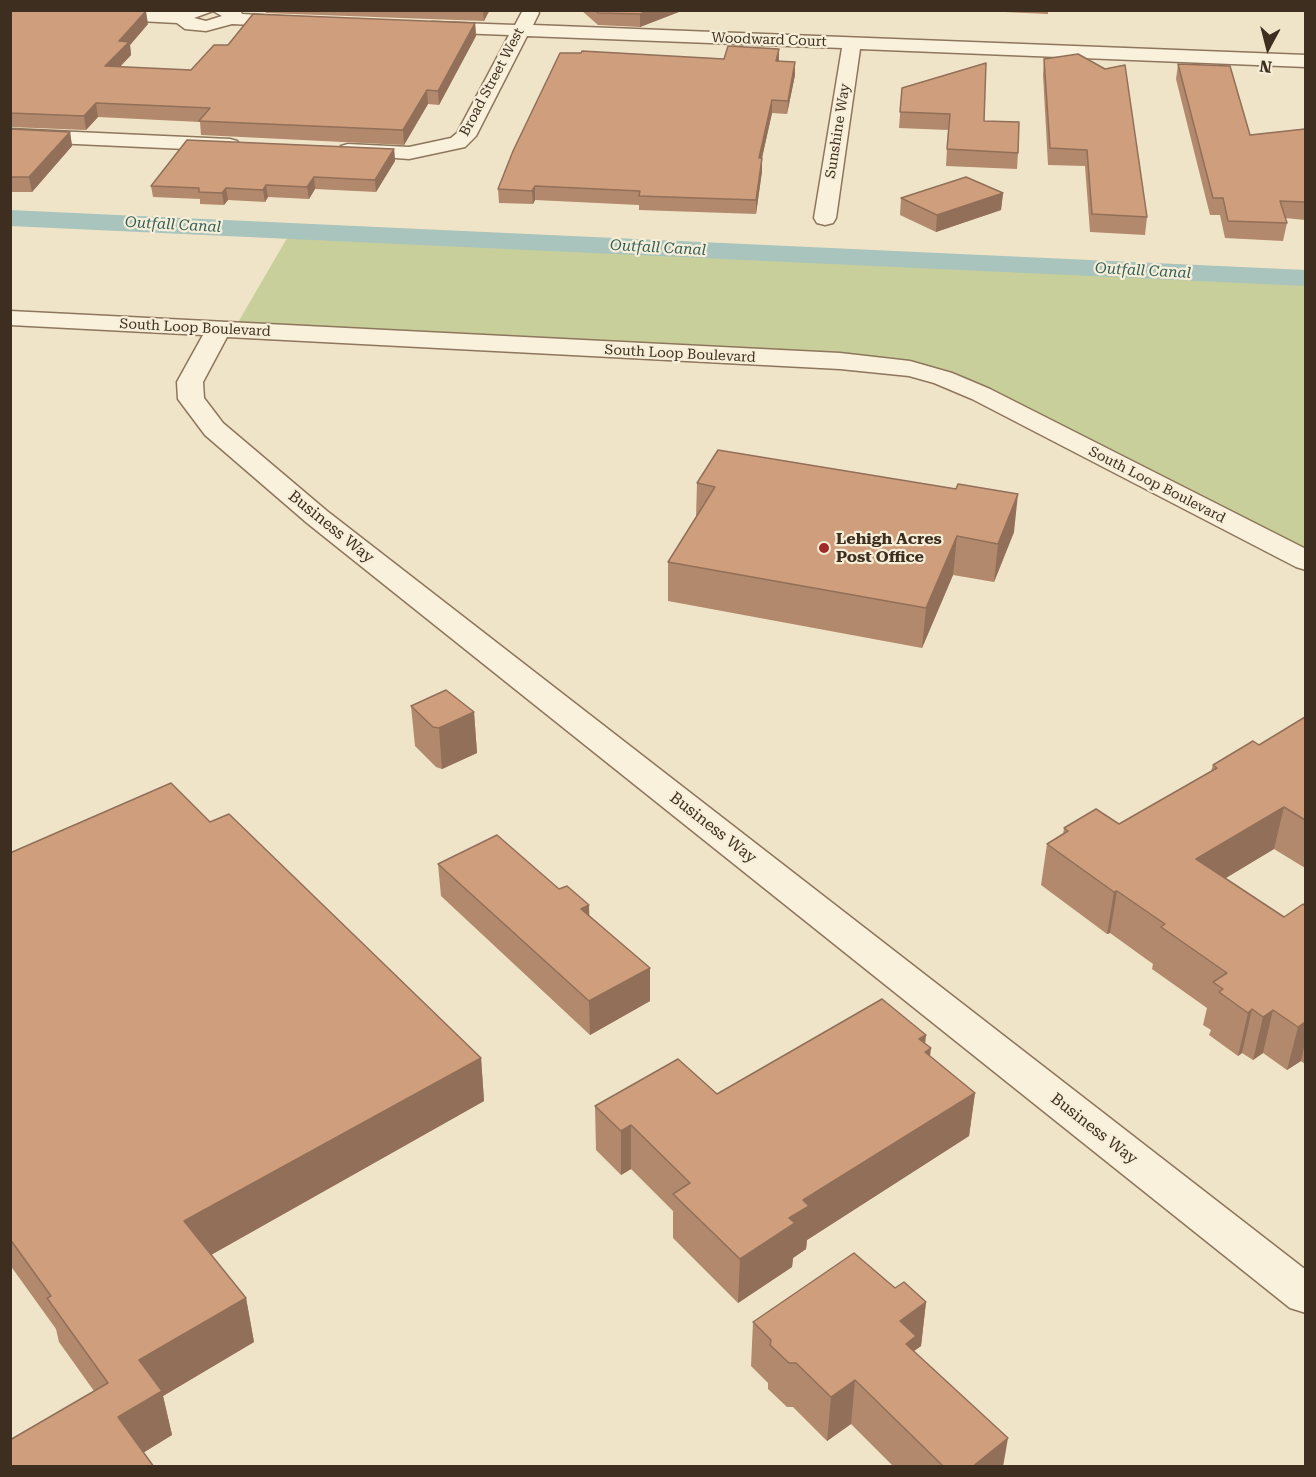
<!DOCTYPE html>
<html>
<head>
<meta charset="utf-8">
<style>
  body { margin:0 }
  #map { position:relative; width:1316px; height:1477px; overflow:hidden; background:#f0e4c8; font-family:"Roboto Serif",serif }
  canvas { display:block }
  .frame { position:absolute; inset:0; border:12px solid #3d2e20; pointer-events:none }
  .north { position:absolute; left:1238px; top:18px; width:60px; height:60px; -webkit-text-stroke:4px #f7eed8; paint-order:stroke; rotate:187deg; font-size:16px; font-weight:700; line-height:24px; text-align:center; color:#3d2e20 }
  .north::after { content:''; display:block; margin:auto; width:21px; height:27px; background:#3d2e20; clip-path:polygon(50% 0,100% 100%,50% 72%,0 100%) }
</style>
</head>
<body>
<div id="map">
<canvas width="1316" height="1477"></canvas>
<div class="frame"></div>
<div class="north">N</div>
</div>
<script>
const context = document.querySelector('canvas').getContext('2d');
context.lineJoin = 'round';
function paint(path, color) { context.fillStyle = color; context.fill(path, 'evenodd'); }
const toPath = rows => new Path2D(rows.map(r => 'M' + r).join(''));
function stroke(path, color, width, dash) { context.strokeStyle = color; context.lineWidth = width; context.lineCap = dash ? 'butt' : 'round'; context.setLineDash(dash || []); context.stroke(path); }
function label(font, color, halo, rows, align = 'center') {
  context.font = font + ' "Roboto Serif",serif'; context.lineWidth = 4.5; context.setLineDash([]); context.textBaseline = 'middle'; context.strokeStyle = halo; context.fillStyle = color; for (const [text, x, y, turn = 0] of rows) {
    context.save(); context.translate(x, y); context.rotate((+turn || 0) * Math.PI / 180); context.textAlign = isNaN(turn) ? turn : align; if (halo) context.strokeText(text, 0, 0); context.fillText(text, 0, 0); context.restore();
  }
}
paint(toPath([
  [290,233,1305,282,1305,551,950,373,237,324]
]), '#c9cf9b');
paint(toPath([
  [10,210,1306,270,1306,286,10,226,10,210]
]), '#a9c4bc');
const minor = toPath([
  [94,10,240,10,242,14,293,17,302,22,293,27,232,24,206,31,185,29,177,23,101,19,95,18,92,14,94,10],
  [213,11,222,16,206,21,194,18,213,11],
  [523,10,537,10,539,13,533,25,1306,55,1306,67,860,49,836,218,833,223,825,225,817,223,814,218,842,48,527,36,476,136,465,147,409,159,341,154,338,150,341,146,348,144,409,147,451,138,457,133,509,35,432,32,423,27,432,22,515,25,523,10],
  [10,129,230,139,237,141,240,145,237,149,230,151,10,141,10,129],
  [10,311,840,353,910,361,952,373,990,389,1306,549,1306,570,1296,567,972,399,934,383,909,376,840,369,227,337,203,382,204,398,223,423,327,511,1306,1270,1306,1313,1290,1308,307,523,205,435,178,399,177,382,203,335,10,325,10,311]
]);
stroke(minor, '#8d765c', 3);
paint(minor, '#faf1dc');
paint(toPath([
  [10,10,148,24,130,45,131,55,120,67,191,70,228,45,475,23,476,36,439,105,428,104,404,145,201,135,200,122,98,117,86,130,10,127],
  [265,10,492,10,492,12,489,12,484,21,266,13],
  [581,10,684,10,640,27,598,25],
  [961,10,1048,10,1048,14],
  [1044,59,1147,217,1145,235,1090,232,1085,166,1048,165,1043,75],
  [779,62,795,75,787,114,772,113,762,158,762,171,756,214,639,210,639,205,535,200,533,204,499,203,498,189],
  [1178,64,1250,135,1305,129,1305,220,1285,218,1287,223,1283,241,1225,238,1220,215,1210,215,1176,79],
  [902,88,984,121,1018,153,1017,169,946,166,948,130,899,128],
  [10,129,70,132,72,146,32,192,10,192],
  [394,149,395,161,376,192,315,189,309,199,268,197,265,202,228,200,224,205,200,204,200,199,153,197,151,186],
  [1003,193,1001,210,936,232,900,215,901,198],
  [697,483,1014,532,994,582,953,575,922,648,668,601,668,562,696,518],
  [411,706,474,712,477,753,442,769,436,767,415,746],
  [1305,717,1305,868,1274,849,1225,878,1284,917,1305,906,1305,1064,1301,1061,1287,1070,1263,1053,1253,1060,1242,1053,1238,1056,1209,1035,1211,1030,1203,1025,1207,1008,1152,969,1153,964,1110,933,1107,934,1041,885,1047,844,1063,834,1064,828,1119,824,1211,771,1213,765,1259,745],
  [210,822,481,1058,484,1101,211,1255,246,1298,254,1342,163,1396,172,1435,144,1452,94,1391,59,1342,56,1329,10,1265,10,853],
  [438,864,559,889,589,905,589,915,650,968,650,1001,590,1035,441,896],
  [925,1044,930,1056,975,1093,969,1136,807,1240,806,1249,793,1258,792,1267,738,1303,673,1238,673,1211,631,1169,621,1175,596,1150,595,1106,717,1094],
  [895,1288,926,1302,921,1346,914,1351,1003,1467,894,1467,851,1424,827,1441,793,1407,787,1407,768,1389,768,1383,751,1366,753,1322]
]), '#b2896c');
paint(toPath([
  [483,10,489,10,484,21],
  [651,10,684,10,640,27,640,14],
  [146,11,148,24,130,45,131,55,107,80,105,66,119,41],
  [475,23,476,36,439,105,438,91],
  [779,49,779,61,776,61],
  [795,62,795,75,787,114,788,101],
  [427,90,428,104,404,145,403,130],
  [772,100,772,113,759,171,759,158],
  [96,103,98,117,86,130,84,116],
  [70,132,72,146,32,192,29,177],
  [394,149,395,161,376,192,375,180],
  [762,158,762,171,756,214,756,200],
  [314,177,315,189,309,199,307,187],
  [266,185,268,197,265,202,263,190],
  [535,186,535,200,533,204,532,191],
  [226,188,228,200,224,205,222,193],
  [1003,193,1001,210,936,232,937,215],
  [1018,494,1014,532,994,582,998,544],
  [957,536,953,575,922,648,926,608],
  [474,712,477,753,442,769,439,728],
  [1284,807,1274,849,1188,901,1196,859],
  [1117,891,1110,933,1107,934,1114,892],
  [589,905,590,938,581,909],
  [650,968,650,1001,590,1035,589,1001],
  [1252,1009,1242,1053,1238,1056,1248,1013],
  [1273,1010,1263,1053,1253,1060,1263,1017],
  [1305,1022,1305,1043,1301,1061,1287,1070,1298,1027],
  [926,1035,922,1078,919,1039],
  [931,1048,926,1092,925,1052],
  [481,1058,484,1101,193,1265,184,1221],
  [975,1093,969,1136,807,1240,806,1249,793,1258,792,1267,738,1303,740,1259,789,1218,803,1200],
  [631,1125,631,1169,621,1175,621,1131],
  [246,1298,254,1342,163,1396,172,1435,130,1461,118,1417,139,1360],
  [926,1302,921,1346,914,1351,911,1380,900,1321],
  [855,1380,851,1424,827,1441,831,1397],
  [1008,1438,1003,1467,972,1467]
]), '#916f58');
const building = toPath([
  [10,10,146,11,119,41,129,42,105,66,191,70,214,45,228,45,253,14,475,23,438,91,427,90,403,130,199,121,210,108,96,103,84,116,10,113,10,10],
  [595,10,651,10,640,14,598,13,595,10],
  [728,46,779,49,776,61,795,62,788,101,772,100,759,158,762,158,756,200,639,196,640,191,535,186,532,191,498,189,513,151,560,53,581,53,582,51,724,59,728,46],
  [1078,54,1105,69,1125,65,1147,217,1092,214,1087,150,1050,148,1044,59,1078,54],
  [986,63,984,121,1019,122,1018,153,947,149,950,114,900,112,902,88,986,63],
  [1178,64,1230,66,1250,135,1305,129,1305,202,1280,201,1287,223,1228,221,1223,198,1213,198,1178,64],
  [10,129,70,132,29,177,10,177,10,129],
  [187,140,394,149,375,180,314,177,307,187,266,185,263,190,226,188,222,193,199,192,199,188,151,186,187,140],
  [966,177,1003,193,937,215,901,198,966,177],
  [718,450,956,489,958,484,1018,494,998,544,957,536,926,608,668,562,715,487,697,483,718,450],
  [446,690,474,712,439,728,433,727,411,706,446,690],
  [1305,717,1305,820,1284,807,1196,859,1284,917,1303,904,1305,906,1305,1022,1298,1027,1273,1010,1263,1017,1252,1009,1248,1013,1219,992,1223,989,1213,982,1227,973,1161,927,1165,924,1117,891,1114,892,1047,844,1068,831,1064,828,1096,809,1119,824,1217,768,1213,765,1253,741,1259,745,1305,717],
  [171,783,210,822,229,814,481,1058,184,1221,246,1298,139,1360,162,1391,118,1417,154,1467,10,1467,10,1440,108,1383,47,1298,51,1296,10,1239,10,853,171,783],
  [497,835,559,889,567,886,589,905,581,909,650,968,589,1001,438,864,497,835],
  [882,999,926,1035,919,1039,931,1048,925,1052,975,1093,803,1200,809,1206,789,1218,795,1223,740,1259,673,1194,690,1183,631,1125,621,1131,595,1106,678,1059,717,1094,882,999],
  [854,1253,895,1288,904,1282,926,1302,900,1321,916,1336,906,1344,1008,1438,972,1467,944,1467,855,1380,831,1397,796,1363,789,1363,770,1345,771,1340,753,1322,854,1253]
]);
paint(building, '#cf9f7d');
stroke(building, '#916f58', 1.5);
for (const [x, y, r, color] of [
  [824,548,6,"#9e2a2b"]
]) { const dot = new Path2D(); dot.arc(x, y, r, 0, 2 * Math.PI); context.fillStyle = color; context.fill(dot); stroke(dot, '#f7eed8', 2); }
label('14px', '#3d2e20', '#f7eed8', [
  ["Woodward Court",769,40,2],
  ["Broad Street West",492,82,-62],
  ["Sunshine Way",838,131,-81],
  ["South Loop Boulevard",195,328,3],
  ["South Loop Boulevard",680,354,3],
  ["South Loop Boulevard",1157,485,27]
]);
label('italic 15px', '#2f5d5a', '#f7eed8', [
  ["Outfall Canal",173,225,3],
  ["Outfall Canal",658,248,3],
  ["Outfall Canal",1143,271,3]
]);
label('16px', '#3d2e20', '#f7eed8', [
  ["Business Way",331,527,39],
  ["Business Way",713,828,38],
  ["Business Way",1094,1129,38]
]);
label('bold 16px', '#3d2e20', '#f7eed8', [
  ["Lehigh Acres",836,539],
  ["Post Office",836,557]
], 'left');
</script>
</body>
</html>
